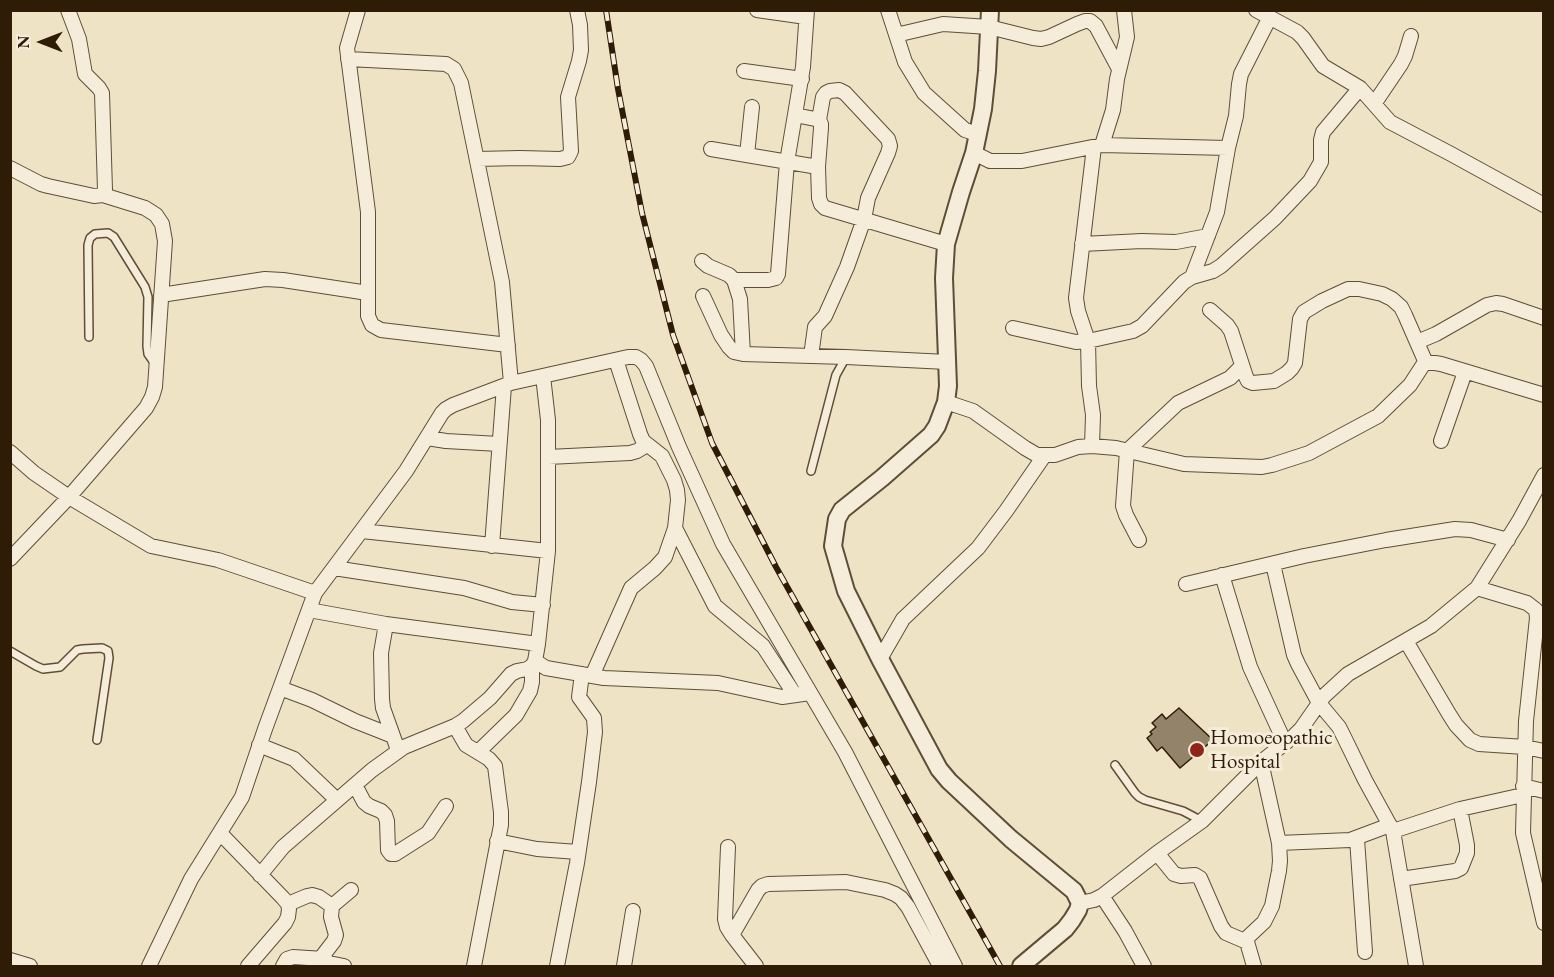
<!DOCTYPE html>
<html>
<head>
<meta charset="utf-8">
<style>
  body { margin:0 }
  #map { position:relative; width:1554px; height:977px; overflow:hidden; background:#efe3c6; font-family:"EB Garamond",serif }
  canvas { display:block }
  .frame { position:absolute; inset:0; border:12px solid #2e1c07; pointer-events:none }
  .north { position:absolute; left:12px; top:12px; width:60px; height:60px; -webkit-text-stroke:4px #f5edda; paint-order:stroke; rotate:270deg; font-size:16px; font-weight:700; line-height:24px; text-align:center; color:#2e1c07 }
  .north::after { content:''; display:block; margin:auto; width:21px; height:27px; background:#2e1c07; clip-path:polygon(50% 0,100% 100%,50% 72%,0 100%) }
</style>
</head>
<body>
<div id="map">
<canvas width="1554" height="977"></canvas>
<div class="frame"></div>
<div class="north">N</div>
</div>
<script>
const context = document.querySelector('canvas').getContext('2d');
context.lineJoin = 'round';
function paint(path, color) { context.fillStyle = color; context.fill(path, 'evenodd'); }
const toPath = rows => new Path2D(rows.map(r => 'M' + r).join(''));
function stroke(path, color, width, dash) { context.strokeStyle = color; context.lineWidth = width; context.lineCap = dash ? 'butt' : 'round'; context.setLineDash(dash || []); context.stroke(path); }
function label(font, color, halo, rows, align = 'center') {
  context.font = font + ' "EB Garamond",serif'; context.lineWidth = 6; context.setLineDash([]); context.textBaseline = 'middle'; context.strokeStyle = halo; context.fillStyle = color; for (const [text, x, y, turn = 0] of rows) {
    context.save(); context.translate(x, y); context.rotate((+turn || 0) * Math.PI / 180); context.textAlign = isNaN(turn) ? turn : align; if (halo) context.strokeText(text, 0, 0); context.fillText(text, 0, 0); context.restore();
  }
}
const building = toPath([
  [1179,708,1213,740,1180,768,1162,747,1157,751,1147,738,1152,734,1150,732,1156,727,1152,723,1162,714,1166,719,1179,708]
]);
paint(building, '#92836a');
stroke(building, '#2e1c07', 1.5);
const service = toPath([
  [89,337,88,245,90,238,95,234,108,233,114,237,145,287,148,297,147,346,148,354,155,364],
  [811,471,836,375,846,357],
  [10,651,36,666,43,669,60,667,77,650,83,649,102,648,108,651,109,658,97,740],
  [1115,765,1135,793,1139,797,1145,800,1183,811,1202,821]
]);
const minor = toPath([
  [358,10,347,48,368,212,368,316,372,325,381,330,508,345],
  [757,10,806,17],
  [888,10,905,62,924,93,965,130,977,134],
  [1256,10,1297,32,1303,38,1323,66,1360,88,1390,122,1451,154,1544,205],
  [896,35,943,24,989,27,1033,38,1041,39,1049,37,1077,24,1085,21,1090,21,1096,26,1119,69],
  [348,59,446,64,454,69,461,83,502,282,511,383],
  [744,71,802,79],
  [1374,104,1401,64,1405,56,1411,36],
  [795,115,815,119,819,120,821,124,821,128,818,167,819,198,821,204,825,208,946,244],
  [1102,145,1113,110,1117,79,1127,37,1124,10],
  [711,149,818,167],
  [974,153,990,161,1022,161,1102,145,1228,148],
  [747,155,752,107],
  [477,159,520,158,560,159,568,157,571,151,568,97,579,61,581,50,580,25,577,10],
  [10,168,41,184,48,186,94,196,103,195,105,190,102,93,99,88,85,74,79,39,68,10],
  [1082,244,1142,241,1176,242,1208,236],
  [702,261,708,266,729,275,734,280,740,299,743,354],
  [1192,277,1217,212,1228,148,1236,116,1239,84,1241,74,1270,17],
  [734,280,768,280,776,278,778,274,787,162,803,67,807,10],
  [161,295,265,279,283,280,368,293],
  [703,296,721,335,729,347,734,352,743,354,846,357,947,362],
  [1210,310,1227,325,1231,331,1246,377,1248,381,1253,383,1274,381,1287,373,1292,368,1295,363,1300,319,1304,312,1322,301,1348,289,1359,289,1382,294,1392,299,1401,307,1405,315,1426,363],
  [1013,328,1076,342,1088,341,1133,331,1142,326,1184,282,1192,277,1213,271,1221,266,1275,218,1310,181,1321,162,1321,140,1323,132,1360,88],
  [1417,342,1436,334,1487,305,1496,303,1503,304,1544,318],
  [811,356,815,327,825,316,847,267,864,219,868,198,888,153,890,146,888,139,845,93,839,90,830,91,826,93,823,97,819,120],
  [946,402,973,411,1025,448,1037,455,1055,455,1078,447,1092,446,1116,448,1184,464,1262,467,1272,465,1309,453,1378,416,1410,385,1423,365,1426,363,1435,363,1441,364,1544,395],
  [427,438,446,441,499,444],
  [1441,441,1465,372],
  [1092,446,1093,415,1089,386,1088,341,1078,311,1076,298,1094,147],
  [10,452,34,473,69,497,151,546,218,560,315,593],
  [548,457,630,453,637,451,647,445],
  [675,528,715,606,763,646,795,695],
  [362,531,548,551],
  [1139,540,1126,515,1123,506,1127,451,1178,403,1230,378,1242,366],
  [492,546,504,386],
  [10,559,69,497,146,408,152,397,155,387,165,241,162,224,156,215,145,208,103,195],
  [1273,564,1294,655,1298,664,1319,703,1339,727,1344,737,1365,780,1393,831,1416,966],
  [334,568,464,588,512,602,543,605],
  [1222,575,1250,667,1285,743],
  [1186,584,1304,556,1386,540,1455,529,1471,530,1508,540],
  [1477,588,1527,603,1536,610,1537,618,1526,721,1523,833,1544,923],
  [309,610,386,624,538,644],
  [386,624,381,653,382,699,383,708,398,750],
  [1406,641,1449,714,1456,725,1470,740,1479,744,1525,747,1544,751],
  [880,659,903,619,978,548,1006,511,1044,456],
  [535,661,546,668,604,678,718,683,782,697,810,693],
  [592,676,631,588,655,568,665,557,675,528,678,500,677,490,674,480,662,456,643,441,640,434,616,360],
  [280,688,312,700,355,721,393,736],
  [455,726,466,745,489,759,495,766,501,812,501,825,474,966],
  [259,745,294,759,337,800],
  [478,752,516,715,530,691,532,682,532,666],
  [355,785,364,802,369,806,381,811,385,815,387,821,388,850,391,854,395,854,428,833,446,806],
  [1523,786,1544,791],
  [1393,831,1460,809,1523,795],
  [220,833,283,898,288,904,289,909,288,917,285,923,248,966],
  [1357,839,1365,952],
  [497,841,537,849,578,852],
  [1279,843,1350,840,1390,825],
  [728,847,725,919,727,927,732,935,756,966],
  [1157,853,1174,874,1181,876,1195,875,1200,878,1221,926,1226,933,1247,942],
  [260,875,283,847,372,770,404,747,455,726,463,721,490,698,511,674,517,671,527,669,532,666,535,661,538,644,548,551,548,420,543,376],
  [1401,879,1455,871,1461,868,1467,853,1467,845,1460,809],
  [1102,896,1125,931,1144,966],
  [1080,903,1094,900,1102,896,1157,853,1202,821,1261,762,1294,736,1301,729,1324,696,1348,674,1431,626,1477,588,1519,521,1544,475],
  [288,904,307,896,312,895,319,897,332,906],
  [732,935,758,890,762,886,768,884,846,882,885,890,895,894,901,898,908,907,940,966],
  [10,960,30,966],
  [149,966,191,879,242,797,265,729,315,593,406,471,442,413,446,409,453,405,511,383,628,357,636,357,641,360,646,366,679,447,723,544,845,752,955,966],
  [283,966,287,959,293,957,324,959],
  [344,966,329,963,324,959,324,954,334,941,336,935,331,917,332,906,351,890],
  [557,966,577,863,589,782,595,732,594,718,579,697,582,674],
  [624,966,633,911],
  [1254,966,1247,942,1248,937,1264,922,1272,906,1279,871,1280,861,1279,843,1261,762]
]);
const tertiary = toPath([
  [990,10,987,71,983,109,974,153,961,192,946,244,944,278,948,386,946,402,937,426,931,435,882,478,842,510,837,519,833,546,846,591,880,659,939,769,949,781,1011,839,1074,891,1080,903,1078,910,1072,920,1065,929,1021,966]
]);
stroke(service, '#5e4e37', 10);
stroke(minor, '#5e4e37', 16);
stroke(tertiary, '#5e4e37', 20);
stroke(service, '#f5edda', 7);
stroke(minor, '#f5edda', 14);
stroke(tertiary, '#f5edda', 16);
const rail = toPath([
  [606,10,618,89,642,213,673,335,712,443,776,567,1000,966]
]);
stroke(rail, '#2e1c07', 6);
stroke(rail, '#f5edda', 4, [11]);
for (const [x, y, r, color] of [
  [1197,750,8,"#8f2418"]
]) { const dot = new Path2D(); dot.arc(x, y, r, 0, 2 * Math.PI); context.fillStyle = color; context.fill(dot); stroke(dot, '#f5edda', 2); }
label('21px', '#2e1c07', '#f5edda', [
  ["Homoeopathic",1210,738],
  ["Hospital",1210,762]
], 'left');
</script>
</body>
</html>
